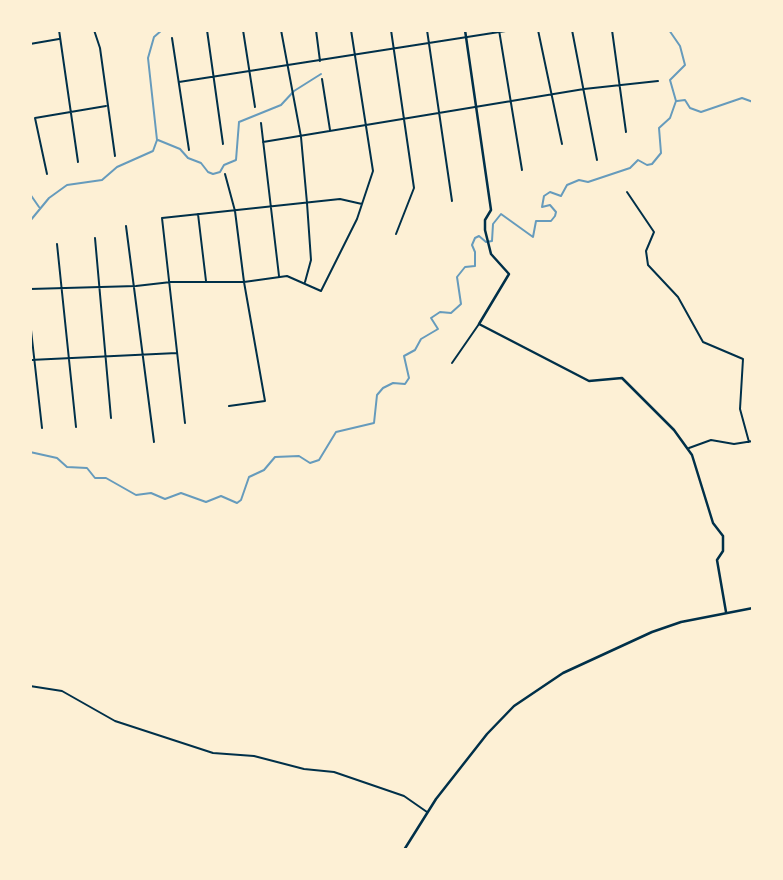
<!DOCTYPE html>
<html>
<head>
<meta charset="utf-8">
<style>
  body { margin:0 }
  #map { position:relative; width:783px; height:880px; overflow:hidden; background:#fdf0d5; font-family:Helvetica,sans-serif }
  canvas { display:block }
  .frame { position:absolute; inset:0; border:32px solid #fdf0d5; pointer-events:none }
</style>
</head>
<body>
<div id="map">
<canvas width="783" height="880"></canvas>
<div class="frame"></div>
</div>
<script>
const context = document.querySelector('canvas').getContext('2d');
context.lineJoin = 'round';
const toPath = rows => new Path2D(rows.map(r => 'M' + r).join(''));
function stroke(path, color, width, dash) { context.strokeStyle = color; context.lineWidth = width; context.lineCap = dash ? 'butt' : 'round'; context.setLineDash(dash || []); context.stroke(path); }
stroke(toPath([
  [669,30,680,46,685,65,670,80,676,101],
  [677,101,685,100,690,108,701,112,742,98,753,102],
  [158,140,180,149,188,158,201,163,208,172,213,174,220,172,224,165,236,160,239,122,281,105,294,91,321,74],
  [30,194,39,207],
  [30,221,49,198,67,185,102,180,117,167,153,151,157,140,148,58,154,37,162,30],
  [30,452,57,458,67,467,87,468,95,478,106,478,136,495,151,493,165,499,181,493,206,502,221,496,237,503,241,500,249,477,264,470,275,457,299,456,310,463,319,460,336,432,374,423,377,395,383,388,393,383,405,384,409,378,404,356,415,350,421,339,438,329,431,318,440,312,451,313,461,304,457,277,465,267,475,266,475,252,472,245,475,238,479,236,486,242,492,241,493,224,501,214,533,237,536,221,551,221,555,216,556,212,550,205,542,207,544,196,550,192,561,196,567,185,579,180,588,182,630,168,638,160,647,165,652,164,661,153,659,128,670,118,676,101]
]), '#669bbc', 2);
stroke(toPath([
  [59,30,78,162],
  [94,30,100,48,115,156],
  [207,30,223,144],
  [243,30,255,107],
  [281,30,301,137,307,203,311,260,305,282],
  [316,30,320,61],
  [391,30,414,188,396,234],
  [427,30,452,201],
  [499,30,522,170],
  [538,30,562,144],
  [572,30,597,160],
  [612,30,626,132],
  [172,38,189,150],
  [30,44,59,39],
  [322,79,330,130],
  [179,82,512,30],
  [261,123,279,276],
  [263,142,584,89,658,81],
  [47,174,35,118,106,106],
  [225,174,235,211,244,282,265,401,229,406],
  [627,192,654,232,646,251,648,265,678,297,703,342,743,359,740,409,749,442],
  [198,214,206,281],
  [126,226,154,442],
  [95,238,111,418],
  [57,244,76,427],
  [30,289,136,286,171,282,244,282,287,276,321,291,357,219,373,171,351,30],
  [30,321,42,428],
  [30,360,177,353],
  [452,363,479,324],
  [185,423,162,218,340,199,362,204],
  [689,448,711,440,734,444,753,441],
  [30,686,62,691,115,721,213,753,254,756,304,769,334,772,404,796,427,812]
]), '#003049', 2);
stroke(toPath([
  [465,30,491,210,485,220,485,230,491,254,509,274,479,324,589,381,622,378,674,430,692,455,713,523,723,536,723,551,717,560,726,612]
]), '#003049', 2.5);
stroke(toPath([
  [404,850,436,799,487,734,514,706,563,673,652,632,681,622,753,608]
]), '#003049', 2.5);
</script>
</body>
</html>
